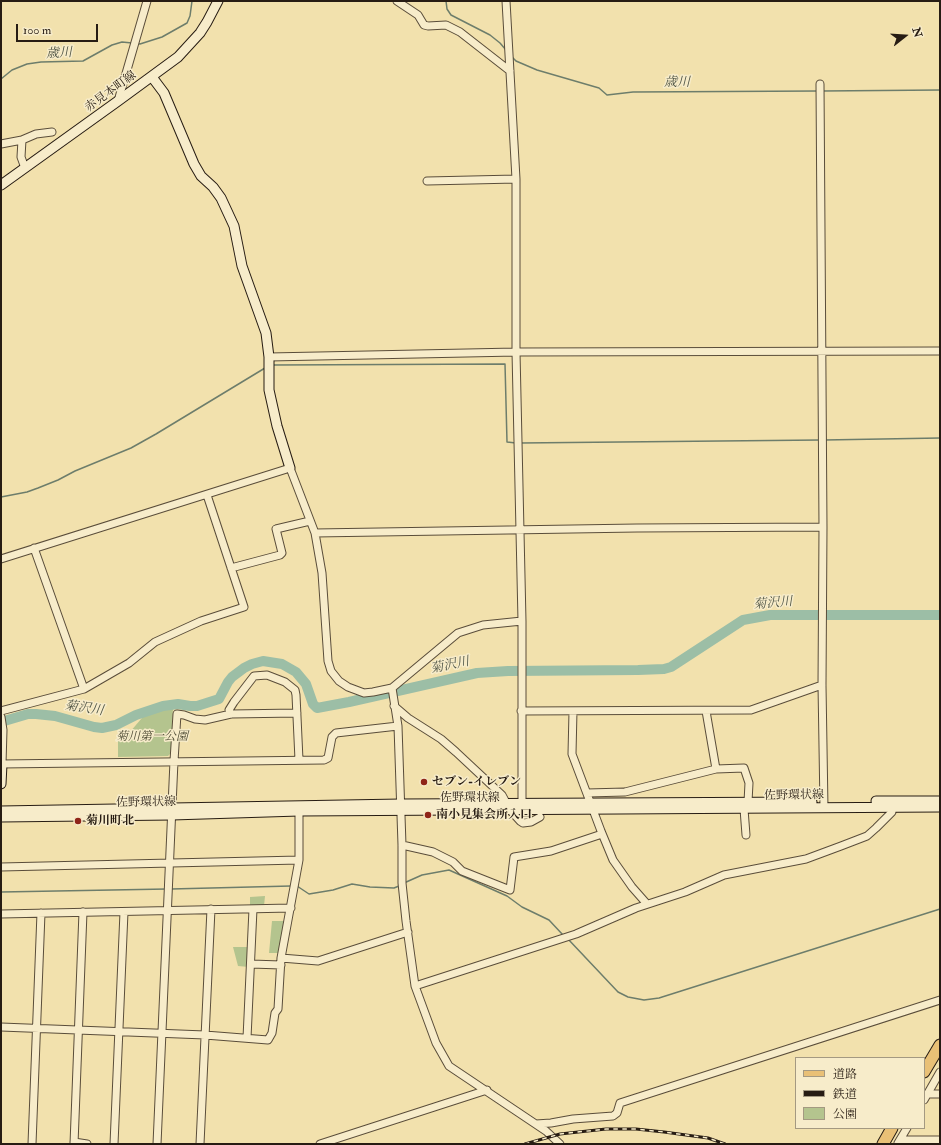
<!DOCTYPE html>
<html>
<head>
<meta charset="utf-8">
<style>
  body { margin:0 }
  #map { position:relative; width:941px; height:1145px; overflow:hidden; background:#f2e1ad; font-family:"IM FELL Double Pica","Noto Serif JP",serif }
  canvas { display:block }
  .frame { position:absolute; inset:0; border:2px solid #271c13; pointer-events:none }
  .legend { position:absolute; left:795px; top:1057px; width:130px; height:72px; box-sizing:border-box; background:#f7ecca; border:1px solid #a49981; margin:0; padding:5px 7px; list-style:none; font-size:12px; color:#271c13 }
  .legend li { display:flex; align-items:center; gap:8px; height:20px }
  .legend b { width:20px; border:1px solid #a49981 }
  .north { position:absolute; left:885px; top:16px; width:40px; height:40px; -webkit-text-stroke:3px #f7ecca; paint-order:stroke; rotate:73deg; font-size:11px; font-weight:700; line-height:16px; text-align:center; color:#271c13 }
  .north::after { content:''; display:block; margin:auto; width:14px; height:18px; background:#271c13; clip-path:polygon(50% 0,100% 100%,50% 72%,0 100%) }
  .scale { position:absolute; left:16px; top:24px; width:82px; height:18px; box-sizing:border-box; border:2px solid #271c13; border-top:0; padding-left:5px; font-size:12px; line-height:14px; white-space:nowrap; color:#271c13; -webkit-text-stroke:3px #f7ecca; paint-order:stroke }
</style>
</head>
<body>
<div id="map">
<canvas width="941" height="1145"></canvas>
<div class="frame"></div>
<ul class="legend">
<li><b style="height:5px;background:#e9c076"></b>道路</li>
<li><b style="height:5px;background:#271c13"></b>鉄道</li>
<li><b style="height:11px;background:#b4c48e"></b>公園</li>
</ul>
<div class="north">N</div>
<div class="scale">100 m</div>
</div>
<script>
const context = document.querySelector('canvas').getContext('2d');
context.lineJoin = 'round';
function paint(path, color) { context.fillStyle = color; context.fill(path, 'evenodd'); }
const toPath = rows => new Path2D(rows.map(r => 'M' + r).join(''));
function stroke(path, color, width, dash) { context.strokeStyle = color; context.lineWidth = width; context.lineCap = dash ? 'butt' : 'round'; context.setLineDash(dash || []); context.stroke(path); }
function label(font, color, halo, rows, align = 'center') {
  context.font = font + ' "IM FELL Double Pica","Noto Serif JP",serif'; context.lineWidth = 3; context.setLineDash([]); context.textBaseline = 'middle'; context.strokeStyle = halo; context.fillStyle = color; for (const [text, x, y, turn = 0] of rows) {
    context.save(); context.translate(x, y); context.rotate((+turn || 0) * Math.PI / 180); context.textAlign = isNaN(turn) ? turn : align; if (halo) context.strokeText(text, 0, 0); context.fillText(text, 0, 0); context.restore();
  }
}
paint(toPath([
  [162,708,173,708,171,753,168,756,118,757,118,739,124,739,147,712],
  [265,896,264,906,250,907,250,897],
  [272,921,286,921,280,953,269,953],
  [233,947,249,947,249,967,238,966]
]), '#b4c48e');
stroke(toPath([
  [446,1,447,9,451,15,490,35,500,43,506,50],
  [136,43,140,44,162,37,187,23,190,16,192,1],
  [511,56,516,61,537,70,599,88,607,95,633,92,818,91],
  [1,79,12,70,27,64,41,62,83,61,112,45,122,42,132,43],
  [822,91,940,90],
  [273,365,505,364,507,442,516,443],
  [824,440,940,438],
  [520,443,820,440],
  [1,497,27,492,38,488,58,480,75,471,131,448,156,434,265,368],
  [404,883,422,875,449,870,507,896,522,907,549,920,563,935],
  [297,886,309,894,333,890,352,884,370,887,394,888,399,886],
  [171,889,291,886],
  [1,892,167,889],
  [568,939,618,992,628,997,644,1000,659,998,940,909]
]), '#6d7d6b', 1.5);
stroke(toPath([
  [1,722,28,714,36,714,55,716,94,727,102,728,116,725,136,715,163,706,178,704,190,706,197,706,219,699,228,682,232,677,244,668,252,664,263,661,282,664,296,672,306,684,313,704,317,708,349,702,477,673,508,671,638,670,664,669,671,667,743,620,770,615,940,615]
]), '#9cbea6', 10);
const street = toPath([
  [397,1,418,15,424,25,428,26,446,25,460,32,510,71],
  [506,1,516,179,516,352,522,621,522,808],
  [820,84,823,527,822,685,824,808],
  [118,101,147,1],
  [22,140,21,157,25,168],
  [1,144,22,140,36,134,52,132],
  [427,181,516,179],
  [269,357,516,352,940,351],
  [315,533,637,528,823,527],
  [34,548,84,689],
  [1,559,290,468,315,533,322,573,328,661,331,671,339,681,348,687,364,693,373,692,392,688,458,633,483,625,522,621],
  [231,568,280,555,282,553,276,529,310,521],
  [392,688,398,726,402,845,402,883,406,921,415,986,436,1043,449,1066,546,1131,560,1144],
  [394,706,408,718,441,739,456,752,502,795,510,810,520,821,523,823,531,822,540,817],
  [1,711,84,689,129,663,155,642,201,621,244,607,207,495],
  [521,711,751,710,822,685],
  [573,711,572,754,601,831,613,860,632,887,647,904],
  [706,711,716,769],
  [231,714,229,710,234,702,254,676,267,675,285,682,295,690,296,695,299,760],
  [1,717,3,730,2,764],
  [1,764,324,760,328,758,332,737,336,733,398,726],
  [587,793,625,792,716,769,744,768,749,783,748,802,744,809,746,835],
  [402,845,433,852,453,862,462,871,510,890,514,857,551,851,602,834],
  [1,867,299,860],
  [1,914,291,908],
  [281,958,318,961,408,932],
  [251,964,281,965],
  [415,986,576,934,636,908,685,892,724,875,806,859,841,846,867,836,876,828,892,812,892,804],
  [1,1027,205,1035,268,1040,272,1033,275,1013,278,1009,281,958,299,860,299,806],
  [247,1038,253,909],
  [927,1094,940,1094],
  [924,1100,940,1072],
  [536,1124,551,1123,573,1119,613,1116,617,1113,620,1103,940,1000],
  [900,1140,940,1140],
  [74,1142,87,1144],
  [898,1143,907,1128],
  [32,1144,41,913],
  [74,1144,83,912],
  [114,1144,124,912],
  [157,1144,174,761,177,714,184,715,195,719,205,720,231,714,297,713],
  [200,1144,211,909],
  [320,1144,487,1090]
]);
const secondary = toPath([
  [152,77,164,93,194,164,201,176,213,187,221,198,234,226,242,266,266,333,269,357,269,390,277,426,290,468],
  [1,185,118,101,178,57,200,33,207,22,218,1],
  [1,784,2,764],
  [876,801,940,801],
  [1,811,401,804,812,802],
  [1,817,172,815,299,811,940,807]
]);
const primary = toPath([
  [924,1072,940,1045],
  [883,1144,892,1128]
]);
stroke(street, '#5a4d3a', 9);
stroke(secondary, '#271c13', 11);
stroke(primary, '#271c13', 13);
stroke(street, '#f7ecca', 7);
stroke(secondary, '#f7ecca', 9);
stroke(primary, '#e9c076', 11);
const rail = toPath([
  [525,1144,560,1134,606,1129,636,1129,664,1132,708,1138,725,1144]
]);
stroke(rail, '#271c13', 3);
stroke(rail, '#f7ecca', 1.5, [4.5]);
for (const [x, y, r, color] of [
  [424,782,4,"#8f2418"],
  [428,815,4,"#8f2418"],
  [78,821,4,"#8f2418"]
]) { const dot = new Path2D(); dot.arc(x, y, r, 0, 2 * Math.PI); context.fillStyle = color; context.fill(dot); stroke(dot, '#f7ecca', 1.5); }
label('12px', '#271c13', '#f7ecca', [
  ["赤見本町線",111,92,-36],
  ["佐野環状線",794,796,-1],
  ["佐野環状線",470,798],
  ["佐野環状線",146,803,-1]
]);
label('italic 12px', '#514e38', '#f7ecca', [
  ["菊川第一公園",152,737]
]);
label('bold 12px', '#271c13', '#f7ecca', [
  ["セブン-イレブン",432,782],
  ["南小見集会所入口",436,815],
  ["菊川町北",86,821]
], 'left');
label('italic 13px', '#505546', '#f7ecca', [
  ["歳川",59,54,-3],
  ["歳川",677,83],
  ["菊沢川",773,604,-5],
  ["菊沢川",450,666,-12],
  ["菊沢川",84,709,8]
]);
</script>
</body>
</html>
